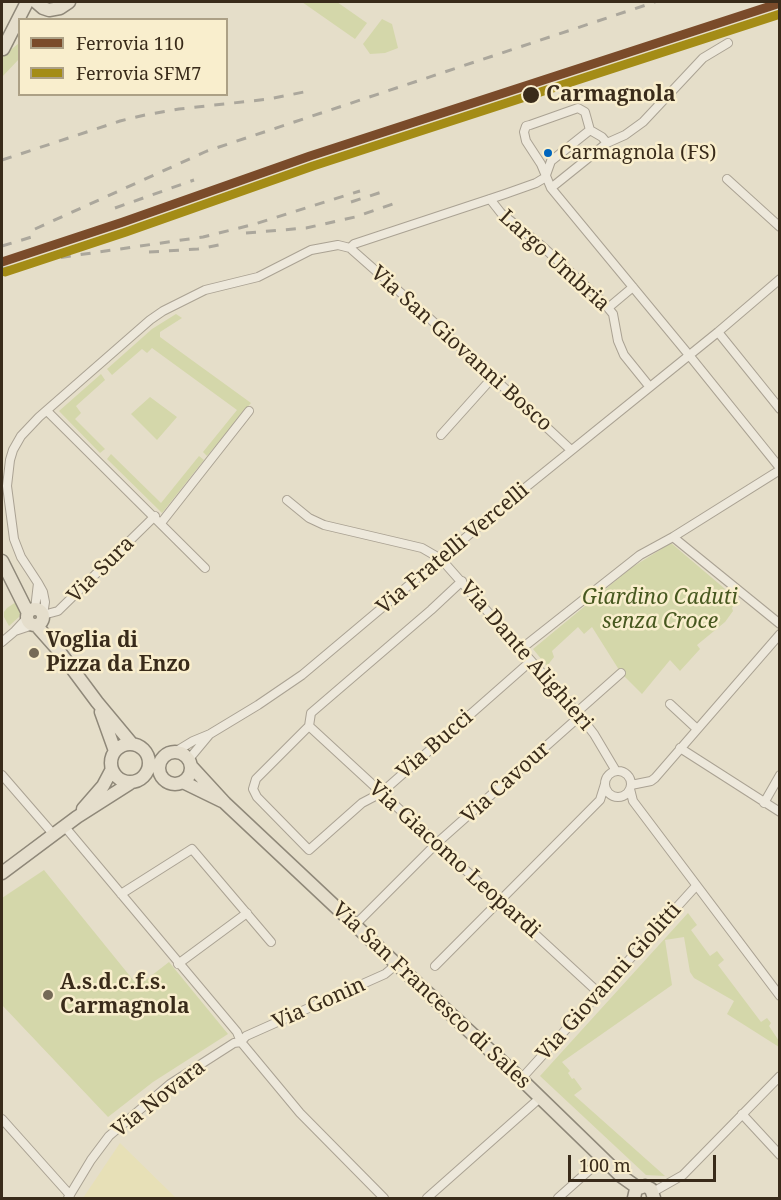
<!DOCTYPE html>
<html>
<head>
<meta charset="utf-8">
<style>
  body { margin:0 }
  #map { position:relative; width:781px; height:1200px; overflow:hidden; background:#e5dec9; font-family:"Noto Serif",serif }
  canvas { display:block }
  .frame { position:absolute; inset:0; border:3px solid #392b1a; pointer-events:none }
  .legend { position:absolute; left:18px; top:18px; width:210px; height:78px; box-sizing:border-box; background:#f9eecd; border:2px solid #aca085; margin:0; padding:8px 10px; list-style:none; font-size:18px; color:#392b1a }
  .legend li { display:flex; align-items:center; gap:12px; height:30px }
  .legend b { width:30px; border:2px solid #aca085 }
  .scale { position:absolute; left:568px; top:1155px; width:148px; height:27px; box-sizing:border-box; border:3px solid #392b1a; border-top:0; padding-left:8px; font-size:18px; line-height:21px; white-space:nowrap; color:#392b1a; -webkit-text-stroke:4px #f9eecd; paint-order:stroke }
</style>
</head>
<body>
<div id="map">
<canvas width="781" height="1200"></canvas>
<div class="frame"></div>
<ul class="legend">
<li><b style="height:8px;background:#7a4b2a"></b>Ferrovia 110</li>
<li><b style="height:8px;background:#a48c16"></b>Ferrovia SFM7</li>
</ul>
<div class="scale">100 m</div>
</div>
<script>
const context = document.querySelector('canvas').getContext('2d');
context.lineJoin = 'round';
function paint(path, color) { context.fillStyle = color; context.fill(path, 'evenodd'); }
const toPath = rows => new Path2D(rows.map(r => 'M' + r).join(''));
function stroke(path, color, width, dash) { context.strokeStyle = color; context.lineWidth = width; context.lineCap = dash ? 'butt' : 'round'; context.setLineDash(dash || []); context.stroke(path); }
function label(font, color, halo, rows, align = 'center') {
  context.font = font + ' "Noto Serif",serif'; context.lineWidth = 5; context.setLineDash([]); context.textBaseline = 'middle'; context.strokeStyle = halo; context.fillStyle = color; for (const [text, x, y, turn = 0] of rows) {
    context.save(); context.translate(x, y); context.rotate((+turn || 0) * Math.PI / 180); context.textAlign = isNaN(turn) ? turn : align; if (halo) context.strokeText(text, 0, 0); context.fillText(text, 0, 0); context.restore();
  }
}
paint(toPath([
  [120,1143,176,1198,83,1198]
]), '#e7e0b7');
paint(toPath([
  [302,2,337,2,367,23,355,39],
  [382,19,392,24,398,48,385,53,370,54,363,44],
  [19,43,19,59,2,77,2,57],
  [176,314,182,318,160,332,160,337,251,403,207,456,203,452,237,410,152,348,147,353,142,349,112,375,107,369,152,329],
  [101,374,105,380,76,406,81,413,75,419,105,449,100,453,59,411],
  [150,397,177,417,157,440,131,414],
  [111,454,161,503,199,456,204,460,162,513,107,459],
  [671,543,738,600,732,608,733,611,725,622,697,645,700,649,680,671,670,660,642,694,621,673,592,627,584,634,578,627,552,651,554,657,547,666,533,649,631,568],
  [16,602,21,612,19,617,9,626,4,617,4,612,7,608],
  [44,870,138,986,169,962,228,1034,153,1082,108,1117,2,1005,2,898],
  [688,913,697,925,691,930,710,956,717,951,724,960,718,965,761,1022,767,1018,771,1023,769,1026,779,1041,779,1047,727,1014,734,1001,694,978,690,972,684,937,665,940,672,985,562,1062,570,1071,568,1073,572,1079,574,1078,582,1089,574,1095,665,1176,646,1175,540,1076]
]), '#d4d7aa');
const street = toPath([
  [590,130,585,112,578,108,530,125,526,126,524,132,526,141,541,164,551,188,689,355,780,468],
  [590,130,602,137,607,143],
  [546,175,551,161,590,130],
  [727,179,780,227],
  [551,188,607,143,625,135,643,122,703,58,728,43],
  [490,199,501,213,543,247,604,303,613,314,618,341,624,355,649,386],
  [350,248,427,316,571,450],
  [608,308,633,287],
  [718,332,780,409],
  [47,411,205,568],
  [441,435,493,377],
  [287,500,309,518,324,525,422,548,441,559,580,716,594,734,616,771],
  [161,523,249,411],
  [673,537,780,624],
  [462,581,431,610,311,713,309,726,256,779,253,789,257,797,309,850,362,803,381,793,531,661],
  [38,583,21,557,14,539,7,486,10,460,13,450,21,436,39,417,150,320,163,311,205,290,258,277,311,250,338,245,350,248,354,244,505,194,536,183,546,177],
  [35,609,38,583,43,592,45,602,43,615,58,611,155,516],
  [27,618,15,631,33,625],
  [2,642,15,631],
  [521,649,640,555,673,537,780,470],
  [670,704,697,729],
  [577,712,621,673],
  [309,726,600,994],
  [680,748,780,812],
  [175,752,193,741,210,734,258,705,302,675,515,496,718,332,780,279],
  [189,759,209,735],
  '605 784a13 13 0 1 1 26 0a13 13 0 1 1-26 0Z',
  [2,775,54,835],
  [631,785,651,781,655,778,780,634],
  [630,789,633,801,780,996],
  [764,803,780,775],
  [65,827,237,1032,241,1042,300,1113,384,1198],
  [121,894,192,849,271,942],
  [355,925,437,843,580,716],
  [178,964,247,913],
  [435,966,600,800,605,784],
  [521,1079,696,886],
  [742,1114,780,1155],
  [2,1119,70,1195],
  [653,1192,683,1175,780,1076],
  [68,1198,91,1160,109,1136,170,1084,234,1043,241,1042,246,1036,385,974,397,964],
  [427,1198,541,1097],
  [558,1198,603,1158]
]);
const primary = toPath([
  [36,2,43,8,49,10,60,8,69,2],
  [3,49,27,2],
  [2,561,28,613],
  '27 617a8 8 0 1 1 16 0a8 8 0 1 1-16 0Z',
  [36,625,59,651,97,702,132,744],
  [101,712,115,751],
  '111 763a19 19 0 1 1 38 0a19 19 0 1 1-38 0Z',
  '159 768a16 16 0 1 1 32 0a16 16 0 1 1-32 0Z',
  [191,766,225,803,390,958,521,1079,621,1176,638,1188],
  [183,782,222,801],
  [83,809,103,786,112,769],
  [2,873,77,817,132,782],
  [634,1198,636,1189,645,1186,651,1189,654,1198]
]);
stroke(street, '#aaa293', 10);
stroke(primary, '#8f8879', 15);
stroke(street, '#ede8db', 8);
stroke(primary, '#e5decc', 12);
stroke(toPath([
  [2,160,120,121,145,115,179,109,269,99,309,91],
  [351,202,388,190],
  [115,208,194,180],
  [35,229,207,151,655,2],
  [246,233,306,228,355,217,393,204],
  [2,246,35,236],
  [149,252,198,249,219,245],
  [2,269,50,259,203,237,255,224,360,191]
]), '#aba79c', 3, [10, 10]);
stroke(toPath([
  [2,262,123,222,310,156,780,3]
]), '#7a4b2a', 9);
stroke(toPath([
  [5,272,126,232,313,166,780,14]
]), '#a48c16', 9);
for (const [x, y, r, color] of [
  [531,95,9,"#392b1a"],
  [548,153,5,"#0065bd"],
  [34,653,6,"#756a57"],
  [48,995,6,"#756a57"]
]) { const dot = new Path2D(); dot.arc(x, y, r, 0, 2 * Math.PI); context.fillStyle = color; context.fill(dot); stroke(dot, '#f9eecd', 2); }
label('20px', '#392b1a', '#f9eecd', [
  ["Carmagnola (FS)",559,153]
], 'left');
label('bold 21px', '#392b1a', '#f9eecd', [
  ["Carmagnola",546,95]
], 'left');
label('21px', '#392b1a', '#f9eecd', [
  ["Largo Umbria",554,261,42],
  ["Via San Giovanni Bosco",461,349,42],
  ["Via Fratelli Vercelli",453,549,-40],
  ["Via Sura",101,570,-45],
  ["Via Dante Alighieri",526,656,49],
  ["Via Bucci",435,745,-41],
  ["Via Cavour",506,783,-42],
  ["Via Giacomo Leopardi",454,860,42],
  ["Via Giovanni Giolitti",609,982,-48],
  ["Via San Francesco di Sales",431,996,43],
  ["Via Gonin",319,1004,-24],
  ["Via Novara",159,1099,-38]
]);
label('italic 21px', '#47581f', '#f9eecd', [
  ["Giardino Caduti",660,598],
  ["senza Croce",660,622]
]);
label('bold 21px', '#392b1a', '#f9eecd', [
  ["Voglia di",46,641],
  ["Pizza da Enzo",46,665],
  ["A.s.d.c.f.s.",60,983],
  ["Carmagnola",60,1007]
], 'left');
</script>
</body>
</html>
